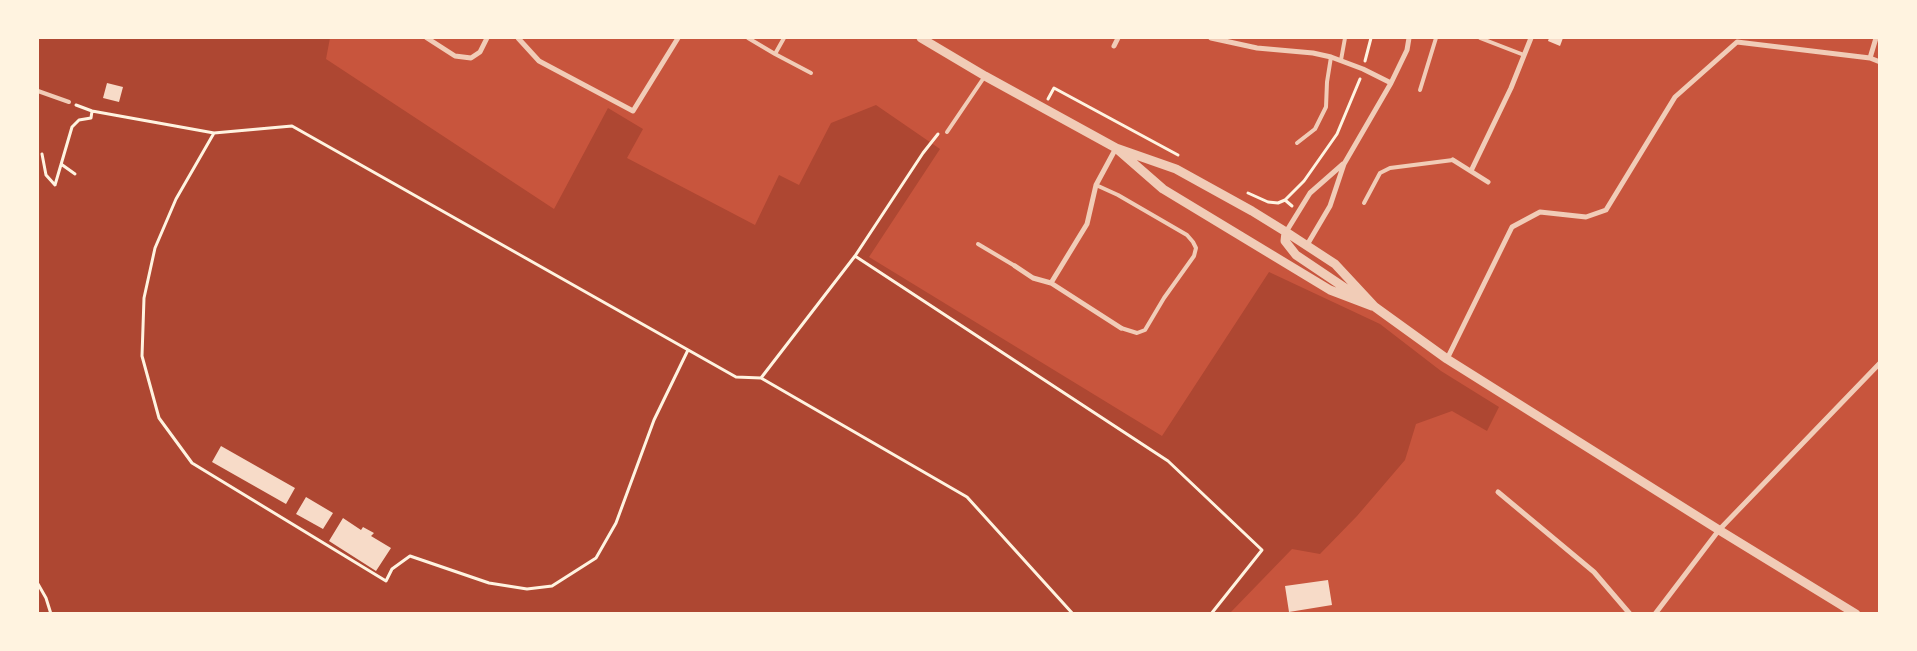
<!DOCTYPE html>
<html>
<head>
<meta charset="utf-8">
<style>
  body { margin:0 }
  #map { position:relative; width:1917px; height:651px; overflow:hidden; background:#c8553d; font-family:Poppins,sans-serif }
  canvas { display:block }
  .frame { position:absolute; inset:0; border:39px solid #fff3e0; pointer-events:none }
</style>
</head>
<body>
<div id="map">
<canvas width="1917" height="651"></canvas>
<div class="frame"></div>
</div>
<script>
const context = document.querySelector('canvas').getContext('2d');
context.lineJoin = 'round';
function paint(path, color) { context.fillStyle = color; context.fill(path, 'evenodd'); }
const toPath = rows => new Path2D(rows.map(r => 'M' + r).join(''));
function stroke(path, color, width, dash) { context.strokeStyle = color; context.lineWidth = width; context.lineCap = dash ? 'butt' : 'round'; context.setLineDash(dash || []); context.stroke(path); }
paint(toPath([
  [38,38,330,38,326,59,554,209,608,108,643,129,627,158,755,225,779,175,799,185,831,123,876,105,940,149,869,257,1162,436,1269,272,1380,324,1441,371,1499,407,1487,431,1452,411,1416,424,1405,460,1357,516,1320,554,1292,549,1230,613,38,613]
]), '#ae4732');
paint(toPath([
  [1549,38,1563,38,1560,46,1548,41],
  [107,83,123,87,119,102,103,98],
  [221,446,295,488,286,504,212,462],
  [306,497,333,513,323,529,296,514],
  [343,518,361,530,363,527,374,533,371,536,391,548,376,571,329,541],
  [1328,580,1332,605,1289,612,1285,586]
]), '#f7dbc8');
stroke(toPath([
  [1365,61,1371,38],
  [1048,99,1054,88,1178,155],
  [76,105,92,111,214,133,292,126,736,377,761,378,967,497,1073,614],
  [214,133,176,199,155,248,144,298,142,356,159,418,192,463,386,581,392,569,410,556,489,583,527,589,552,586,596,558,616,523,654,420,688,350],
  [42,154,46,175,55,185,72,127,79,120,91,118,92,111],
  [61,164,75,174],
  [1248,193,1268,202,1278,203,1285,200],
  [1292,206,1285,200,1304,181,1337,134,1360,79],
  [855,256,1168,461,1262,550,1211,614],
  [761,378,855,256,923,153,938,134],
  [38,584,46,598,51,614]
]), '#fff3e0', 3);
stroke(toPath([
  [748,38,775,54,784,38],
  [1480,38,1524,55],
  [775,54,811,73],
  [1341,60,1345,38],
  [1420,90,1436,38],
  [38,91,69,102],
  [947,132,985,76],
  [1297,143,1315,129,1326,107,1327,82,1331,57],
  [1096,185,1118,195,1187,235,1193,242,1196,248,1194,256,1164,298,1145,330,1137,333,1121,328],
  [1364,203,1380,173,1390,168,1453,160],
  [978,244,1015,266]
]), '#f1ccb7', 4);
stroke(toPath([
  [427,38,455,56,471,58,480,52,487,38],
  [518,38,539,61,633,111,678,38],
  [1211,38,1257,48,1313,53,1331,57,1363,69,1391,83],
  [1114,46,1118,38],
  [1870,58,1876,38],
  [1116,148,1096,185,1087,224,1051,283,1121,328],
  [1453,160,1488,182],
  [1471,171,1511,88,1531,38],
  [1286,232,1310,193,1343,164],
  [1307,245,1330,206,1344,164,1391,83,1407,50,1409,38],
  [1015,266,1033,278,1051,283],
  [1447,359,1512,227,1540,212,1586,217,1606,210,1675,97,1737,42,1870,58,1880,62],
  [1498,492,1594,572,1630,614],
  [1655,614,1719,530,1880,363]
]), '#f1ccb7', 5);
stroke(toPath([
  [921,38,985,76,1116,148,1163,189,1330,290,1372,306],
  [1116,148,1176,169,1252,211,1286,232,1335,264,1375,307,1447,359,1719,530,1856,614],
  [1286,232,1285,241,1296,255,1360,298]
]), '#f1ccb7', 9);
</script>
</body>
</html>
